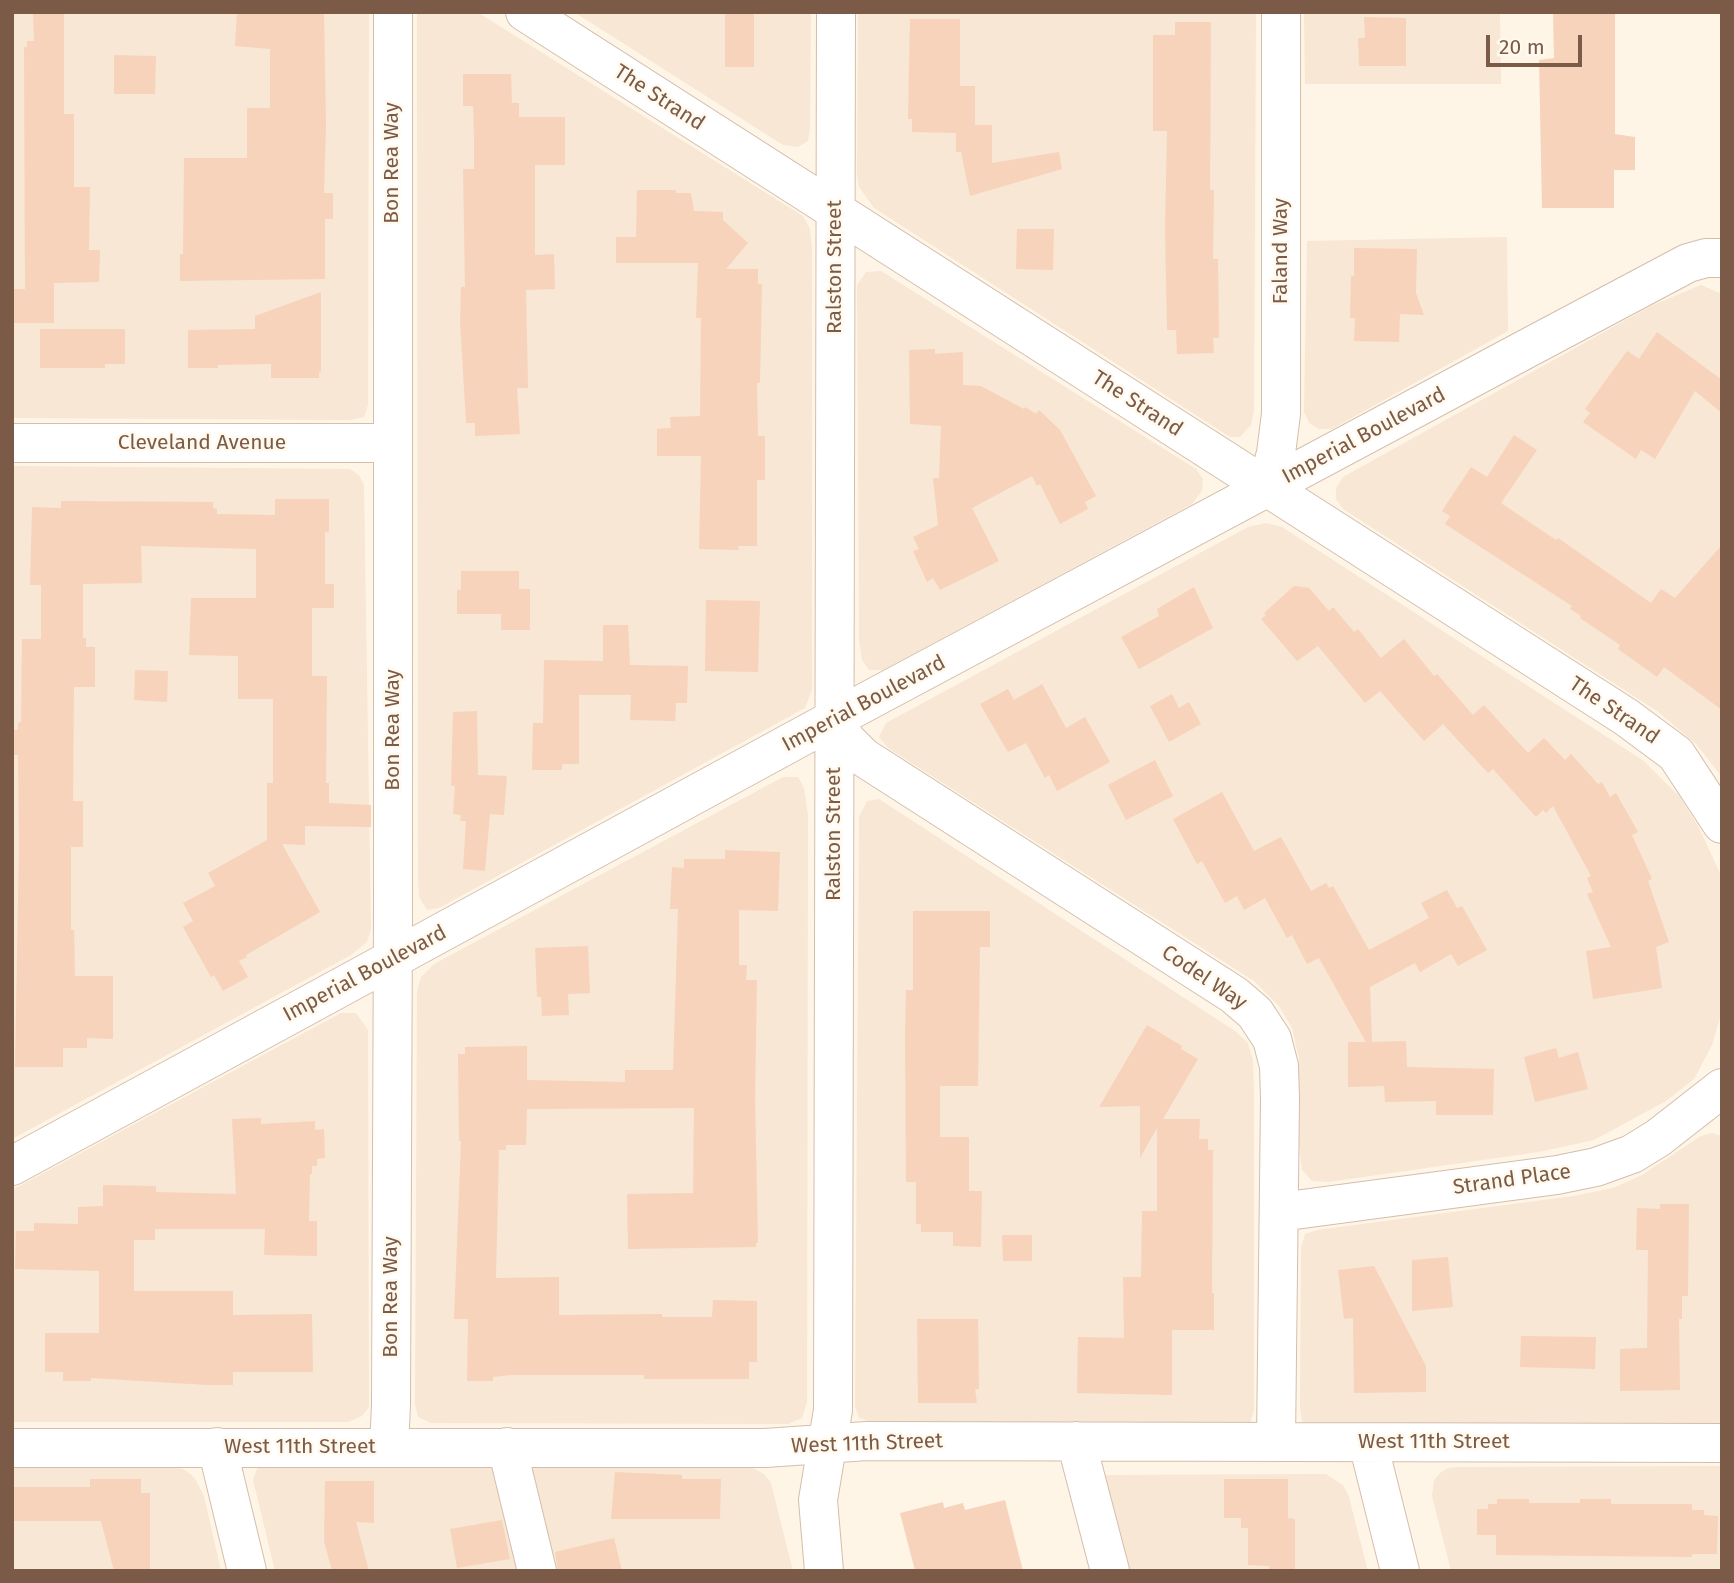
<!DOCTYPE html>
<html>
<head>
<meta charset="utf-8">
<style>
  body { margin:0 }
  #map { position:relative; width:1734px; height:1583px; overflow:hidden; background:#fef5e6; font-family:"Fira Sans",sans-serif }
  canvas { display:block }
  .frame { position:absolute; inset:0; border:14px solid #7b5a48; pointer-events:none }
  .scale { position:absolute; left:1486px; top:35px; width:96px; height:32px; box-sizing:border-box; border:4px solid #7b5a48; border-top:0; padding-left:9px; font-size:21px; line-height:24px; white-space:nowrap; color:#7b5a48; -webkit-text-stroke:5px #fff9ee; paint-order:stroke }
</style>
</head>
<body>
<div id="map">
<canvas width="1734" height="1583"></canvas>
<div class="frame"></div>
<div class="scale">20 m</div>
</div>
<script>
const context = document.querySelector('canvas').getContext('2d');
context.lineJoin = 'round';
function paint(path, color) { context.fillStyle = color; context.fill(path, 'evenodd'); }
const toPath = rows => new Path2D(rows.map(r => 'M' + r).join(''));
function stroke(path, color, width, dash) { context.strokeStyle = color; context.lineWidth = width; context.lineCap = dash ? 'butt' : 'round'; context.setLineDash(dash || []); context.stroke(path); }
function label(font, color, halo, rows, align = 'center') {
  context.font = font + ' "Fira Sans",sans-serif'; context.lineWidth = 5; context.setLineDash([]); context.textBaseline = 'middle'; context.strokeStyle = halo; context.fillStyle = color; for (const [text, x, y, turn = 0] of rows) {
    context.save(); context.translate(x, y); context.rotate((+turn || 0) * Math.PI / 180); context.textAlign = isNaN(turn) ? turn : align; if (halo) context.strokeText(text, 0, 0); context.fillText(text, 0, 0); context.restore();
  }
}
paint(toPath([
  [12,12,369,12,368,405,364,417,350,420,12,418],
  [417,12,477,12,803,216,810,229,812,248,812,690,805,708,439,908,427,910,419,897,418,879],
  [574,12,811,12,810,127,808,141,798,147,783,145],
  [858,12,1256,12,1254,410,1251,425,1240,437,1230,437,874,208,859,187,857,175],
  [1304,12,1500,12,1501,84,1305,84],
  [1507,237,1508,331,1332,429,1319,429,1309,423,1304,412,1307,241],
  [881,271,1196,469,1203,479,1202,491,1192,504,883,670,869,670,862,660,859,640,857,285,866,272],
  [1701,285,1722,294,1722,777,1696,744,1657,711,1343,509,1336,499,1336,488,1343,477,1651,306],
  [12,466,350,469,359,475,364,485,371,929,367,942,351,955,12,1139],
  [1266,523,1282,527,1644,761,1680,797,1699,828,1720,873,1722,1011,1712,1045,1694,1079,1666,1101,1594,1140,1539,1152,1328,1182,1312,1181,1302,1170,1299,1145,1299,1058,1292,1028,1279,1006,1254,981,888,748,879,737,886,723,1248,527],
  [783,777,798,777,804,788,808,815,807,1402,802,1418,788,1424,431,1423,418,1417,415,1404,417,992,421,977,434,964],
  [879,799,1235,1031,1248,1043,1253,1061,1254,1091,1254,1411,1250,1423,871,1422,859,1418,855,1406,859,817,867,801],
  [341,1013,356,1013,368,1030,369,1407,362,1416,348,1422,12,1422,12,1190],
  [1712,1133,1722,1136,1722,1422,1710,1428,1315,1426,1302,1422,1300,1407,1301,1248,1305,1234,1317,1230,1573,1196,1613,1188,1642,1175,1701,1136],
  [163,1464,183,1469,194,1477,204,1496,221,1571,12,1571,12,1465],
  [747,1465,764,1474,771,1483,793,1571,275,1571,253,1480,258,1466],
  [1722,1466,1722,1571,1451,1571,1432,1496,1434,1480,1440,1473,1448,1468,1458,1467],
  [1326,1474,1343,1485,1348,1494,1368,1571,1127,1571,1103,1475]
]), '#f7e7d4');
paint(toPath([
  [33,12,64,12,64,114,74,114,74,187,90,187,89,250,100,250,99,282,54,283,54,323,12,323,12,289,25,289,24,47,27,47,27,41,34,41],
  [237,12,324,12,326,125,324,193,333,193,333,219,325,219,325,279,180,281,180,254,183,254,184,158,247,158,247,108,270,108,270,49,235,46],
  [725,12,754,12,754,67,725,67],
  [1553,12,1615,12,1615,134,1635,137,1635,170,1614,170,1614,208,1542,208,1539,60,1554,58],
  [1364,17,1406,18,1406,66,1359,66,1358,38,1365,38],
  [910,19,960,19,960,86,975,86,975,125,992,125,992,163,1059,152,1062,169,970,196,961,152,956,152,956,133,912,132,912,119,908,119],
  [1175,22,1211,22,1210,190,1214,190,1213,259,1218,259,1219,338,1213,338,1214,353,1177,354,1176,330,1167,330,1165,229,1167,131,1153,131,1153,35,1175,35],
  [114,55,156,56,155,94,114,94],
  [463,74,511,74,512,103,519,103,519,117,565,117,565,165,535,165,535,255,554,254,555,289,526,290,528,388,517,388,520,434,475,436,475,423,466,423,460,320,461,287,465,287,463,169,474,169,474,138,473,106,463,106],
  [637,190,676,190,676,193,691,193,694,211,723,212,723,220,748,243,726,269,758,269,758,284,762,284,760,383,757,383,758,436,765,436,765,480,757,480,757,546,738,546,739,550,699,549,701,456,657,456,657,429,671,428,670,417,700,416,701,318,696,318,698,263,616,263,616,237,636,237],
  [1017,229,1054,229,1053,270,1016,269],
  [1354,248,1417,249,1416,293,1424,315,1400,314,1399,342,1354,341,1355,318,1350,318,1351,276,1354,276],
  [321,292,321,372,319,372,319,378,271,378,271,364,218,365,218,368,188,368,188,330,255,329,255,316],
  [40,329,125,329,125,364,105,364,105,368,40,368],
  [1657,332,1722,380,1722,413,1695,391,1655,459,1641,450,1636,459,1583,422,1590,413,1585,409,1627,351,1639,359],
  [935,349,935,354,963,352,963,385,981,386,1024,409,1025,407,1036,414,1039,410,1060,430,1096,496,1085,502,1088,509,1060,524,1040,484,1037,486,1032,476,972,508,999,561,940,590,933,578,927,582,913,551,919,549,913,537,938,525,933,478,939,478,941,426,910,424,909,350],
  [1514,435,1537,450,1501,503,1556,540,1558,538,1651,603,1661,589,1675,598,1722,545,1722,710,1664,667,1657,677,1618,649,1620,645,1580,618,1581,616,1570,609,1572,606,1445,524,1450,516,1442,511,1471,467,1487,477],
  [275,499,329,499,329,532,325,532,325,584,334,584,334,608,312,608,312,676,327,676,326,783,329,783,329,803,371,805,371,827,305,826,305,845,282,844,320,912,246,955,247,957,239,961,248,977,223,991,214,975,211,977,183,927,193,921,183,903,215,886,208,873,267,840,267,783,273,783,273,699,238,699,238,656,189,655,191,598,256,598,256,549,141,546,142,583,83,584,83,638,86,638,86,647,95,647,95,687,74,687,73,801,83,801,83,847,71,847,71,930,74,930,75,976,113,976,113,1039,87,1038,87,1048,63,1048,63,1067,15,1067,19,846,18,755,14,755,14,730,18,730,18,723,21,722,22,639,41,639,41,585,30,585,32,507,61,508,61,501,213,502,213,508,217,509,217,514,275,515],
  [461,571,519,571,519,589,530,589,530,630,501,630,501,614,457,614,457,590,461,590],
  [1294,586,1309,588,1329,611,1333,607,1354,632,1358,629,1381,658,1404,639,1434,676,1437,674,1473,715,1484,705,1528,753,1544,738,1565,760,1571,754,1598,784,1602,782,1610,797,1616,793,1638,832,1632,835,1652,879,1648,881,1669,942,1656,947,1662,988,1593,999,1586,951,1611,947,1587,894,1593,892,1587,878,1591,876,1553,806,1546,813,1543,810,1536,817,1493,769,1488,773,1443,724,1424,741,1380,691,1365,703,1318,646,1297,661,1261,619,1266,615,1264,613],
  [1194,587,1213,628,1139,669,1121,637,1159,616,1157,609],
  [706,600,760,601,758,672,705,671],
  [603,625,628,625,630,665,688,666,687,703,676,703,675,721,630,720,631,695,579,695,579,764,562,764,562,770,532,770,533,723,543,723,544,660,603,661],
  [135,670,168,671,167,702,134,700],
  [1042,684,1066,728,1085,717,1110,762,1057,791,1049,775,1045,778,1026,743,1008,752,980,704,1008,689,1014,700],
  [1172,694,1179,708,1189,702,1201,724,1169,742,1150,706],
  [477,711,478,775,507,776,504,815,490,814,485,871,463,869,466,821,460,821,461,815,453,814,455,786,451,786,453,712],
  [1155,760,1173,796,1126,820,1108,785],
  [1222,792,1254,851,1281,837,1311,891,1326,883,1329,888,1333,886,1369,950,1429,918,1421,903,1447,890,1457,908,1462,906,1487,950,1458,966,1451,954,1420,972,1415,963,1370,987,1372,1042,1406,1041,1407,1067,1494,1069,1493,1115,1436,1115,1436,1101,1385,1102,1384,1086,1348,1087,1348,1042,1366,1042,1319,958,1307,964,1292,935,1287,938,1265,898,1244,910,1237,896,1225,903,1202,861,1197,864,1173,819],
  [725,850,780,852,778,911,739,910,739,965,747,965,746,980,757,980,755,1098,758,1243,756,1243,756,1247,628,1249,627,1194,693,1193,694,1108,527,1109,526,1145,506,1145,506,1150,499,1150,496,1278,559,1277,559,1315,662,1314,662,1317,712,1317,713,1300,757,1301,757,1362,749,1362,749,1379,644,1379,644,1375,511,1375,493,1377,493,1381,467,1381,468,1319,454,1319,461,1141,459,1141,458,1054,465,1054,465,1047,527,1046,527,1080,625,1082,625,1070,673,1070,678,909,670,909,672,867,684,868,684,859,725,859],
  [913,911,990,911,990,947,980,947,978,1086,940,1086,940,1137,969,1137,969,1191,982,1191,981,1247,953,1246,953,1232,921,1232,921,1224,916,1224,916,1182,906,1182,905,1034,906,990,913,990],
  [588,946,590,993,568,994,569,1015,542,1016,541,997,537,997,535,948],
  [1147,1025,1182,1046,1181,1049,1198,1059,1163,1119,1200,1119,1199,1139,1208,1139,1208,1150,1213,1150,1212,1293,1214,1293,1214,1330,1172,1330,1172,1395,1077,1393,1078,1337,1124,1338,1123,1277,1141,1277,1142,1211,1157,1211,1157,1128,1140,1158,1140,1106,1099,1107],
  [1556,1048,1559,1058,1578,1052,1588,1089,1535,1102,1524,1057],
  [261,1118,261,1124,315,1121,315,1130,324,1129,325,1158,317,1159,317,1166,312,1166,312,1174,310,1174,309,1221,317,1221,317,1256,264,1255,265,1229,155,1229,155,1240,134,1240,134,1291,233,1291,233,1315,312,1314,313,1372,233,1372,233,1385,207,1385,91,1378,91,1381,63,1381,63,1372,45,1372,45,1333,99,1333,99,1271,15,1269,16,1231,34,1231,34,1223,78,1224,78,1207,103,1206,103,1185,156,1186,156,1192,236,1194,232,1119],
  [1660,1204,1689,1204,1688,1296,1682,1296,1682,1319,1679,1319,1680,1390,1620,1391,1620,1349,1647,1348,1648,1250,1636,1250,1637,1208,1660,1209],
  [1002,1235,1032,1235,1032,1261,1003,1261],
  [1448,1257,1453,1307,1412,1311,1412,1260],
  [1374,1266,1426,1366,1426,1392,1354,1393,1353,1318,1344,1319,1338,1270],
  [917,1319,978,1319,979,1389,975,1389,977,1403,918,1403],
  [1521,1336,1596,1337,1595,1369,1520,1367],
  [615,1472,682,1475,682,1479,721,1479,720,1519,611,1519],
  [90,1479,141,1479,141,1493,150,1493,150,1571,114,1571,101,1521,12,1521,12,1487,90,1487],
  [1224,1479,1288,1479,1288,1518,1295,1519,1295,1571,1269,1571,1269,1566,1248,1565,1248,1528,1241,1528,1241,1518,1224,1518],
  [325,1481,374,1481,374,1523,356,1522,369,1571,332,1571,324,1541],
  [1497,1499,1529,1499,1529,1503,1580,1503,1580,1499,1611,1499,1611,1504,1692,1504,1692,1510,1704,1510,1704,1515,1718,1516,1717,1554,1692,1554,1692,1557,1496,1555,1496,1535,1477,1535,1477,1509,1488,1509,1488,1504,1497,1504],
  [1005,1500,1023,1571,915,1571,900,1513,943,1502,944,1508,963,1503,965,1510],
  [502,1520,510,1559,457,1568,450,1529],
  [614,1538,622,1571,558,1571,555,1552]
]), '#f7d3bb');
const minor = toPath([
  [525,12,1626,717,1676,754,1722,824],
  [12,443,392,443],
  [1267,488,1276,453,1281,414,1281,12],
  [834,719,846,740,863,757,1234,995,1255,1013,1272,1039,1279,1066,1280,1099,1276,1441],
  [12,1166,834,719,1526,349,1688,263,1706,258,1722,258],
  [1280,1212,1557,1175,1596,1167,1632,1154,1658,1138,1722,1088],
  [1076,1441,1110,1571],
  [1368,1443,1400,1571],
  [217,1447,247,1571],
  [389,1447,391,1405,393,916,393,12],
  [507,1447,537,1571],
  [12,1448,765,1448,867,1441,1722,1443],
  [824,1571,818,1500,833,1410,836,12]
]);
stroke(minor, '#d4bead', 40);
stroke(minor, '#fff', 38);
label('21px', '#7b5a48', '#fff9ee', [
  ["The Strand",659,98,33],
  ["Bon Rea Way",392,163,-90],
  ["Faland Way",1281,251,-90],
  ["Ralston Street",835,267,-90],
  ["The Strand",1137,404,33],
  ["Imperial Boulevard",1364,436,-28],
  ["Cleveland Avenue",202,443],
  ["Imperial Boulevard",864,704,-28],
  ["The Strand",1614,711,34],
  ["Bon Rea Way",393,730,-90],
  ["Ralston Street",834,834,-90],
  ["Imperial Boulevard",365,974,-28],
  ["Codel Way",1204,978,34],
  ["Strand Place",1512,1180,-8],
  ["Bon Rea Way",391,1297,-90],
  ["West 11th Street",1434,1442],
  ["West 11th Street",867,1444,-2],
  ["West 11th Street",300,1447]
]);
</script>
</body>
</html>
